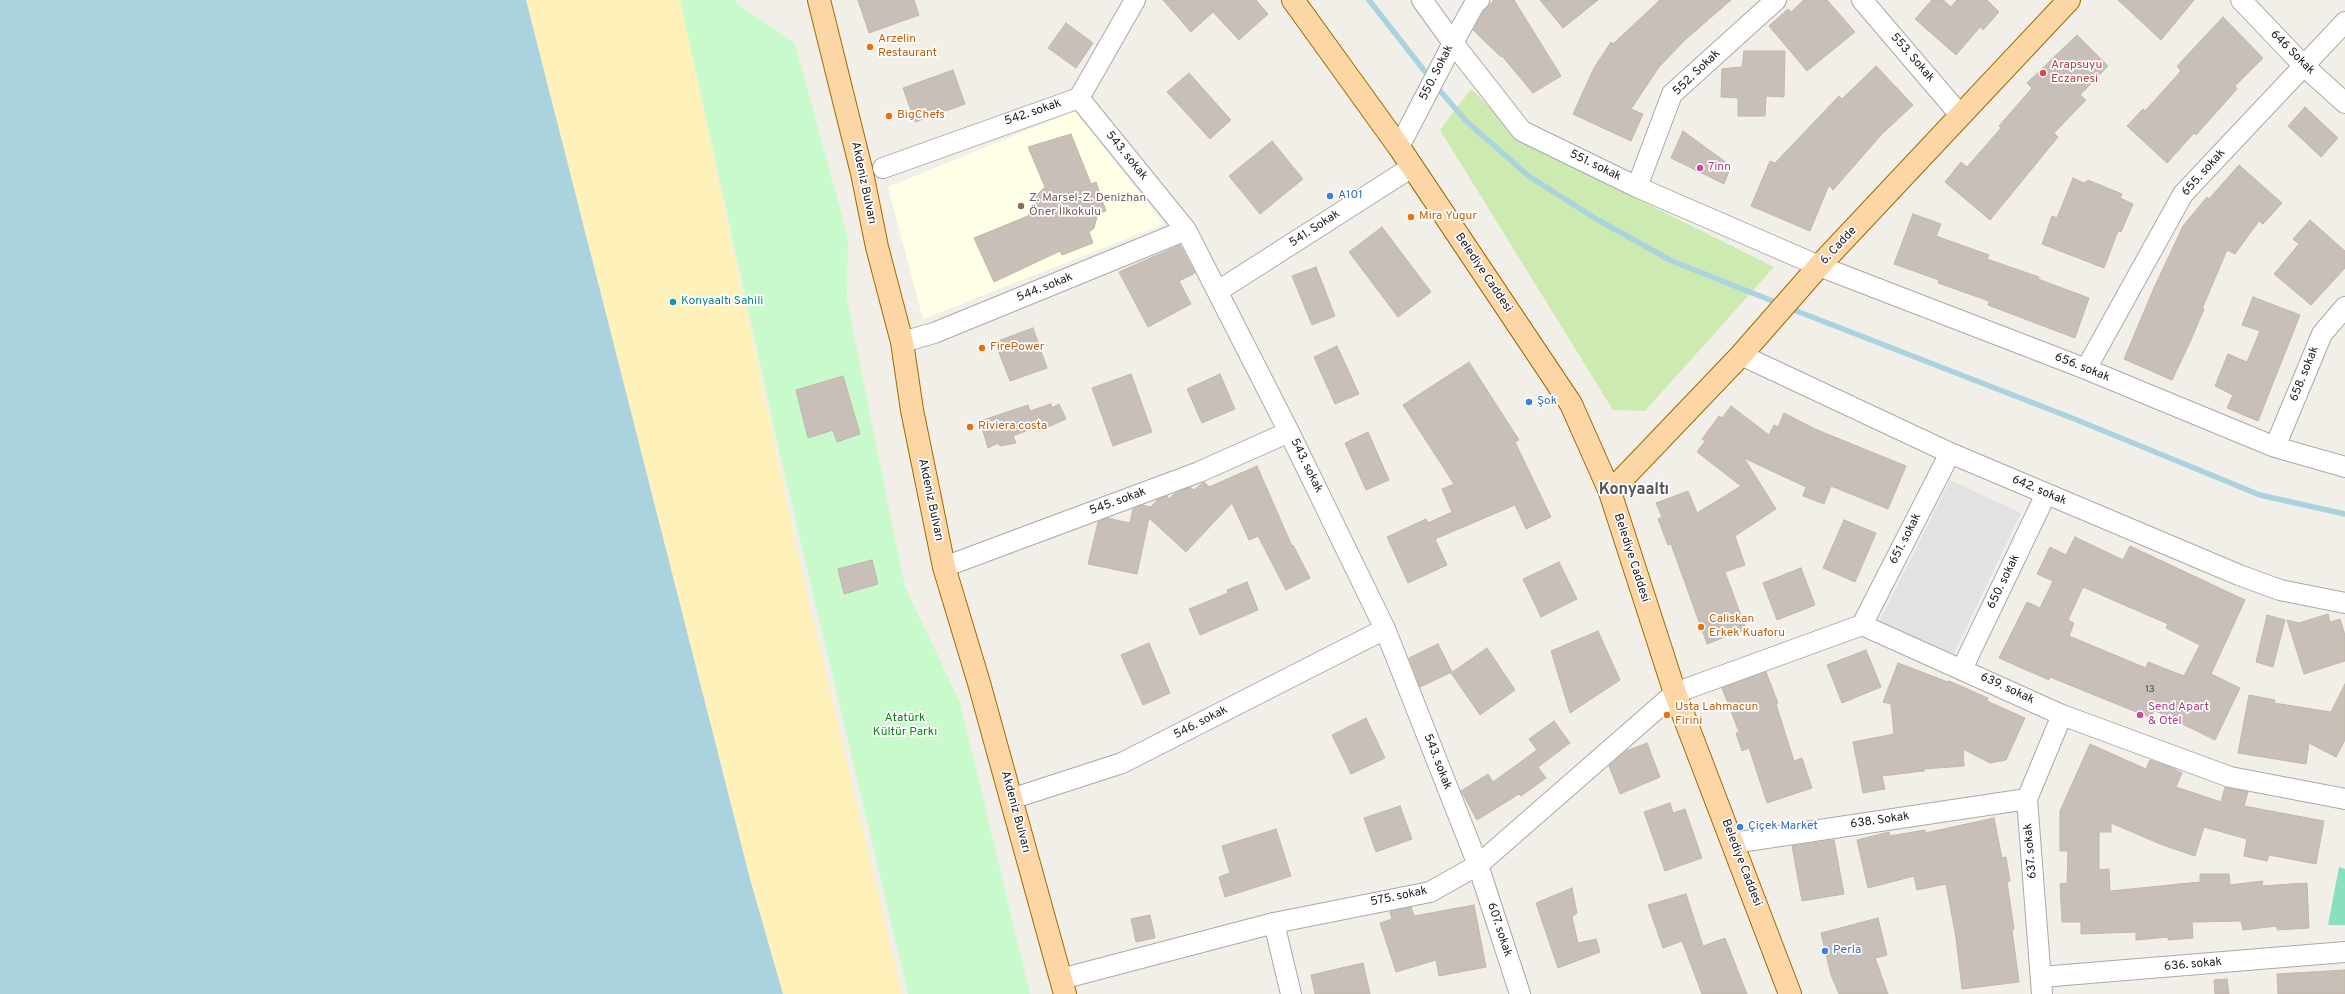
<!DOCTYPE html>
<html>
<head>
<meta charset="utf-8">
<style>
  body { margin:0 }
  canvas { display:block; background:#f2efe9 }
</style>
</head>
<body>
<canvas width="2345" height="994"></canvas>
<script>
const context = document.querySelector('canvas').getContext('2d');
context.lineJoin = 'round';
function paint(path, color) { context.fillStyle = color; context.fill(path, 'evenodd'); }
const toPath = rows => new Path2D(rows.map(r => 'M' + r).join(''));
function stroke(path, color, width, dash) { context.strokeStyle = color; context.lineWidth = width; context.lineCap = dash ? 'butt' : 'round'; context.setLineDash(dash || []); context.stroke(path); }
function label(font, color, halo, rows, align = 'center') {
  context.font = font + ' Overpass,sans-serif'; context.lineWidth = 3.5; context.setLineDash([]); context.textBaseline = 'middle'; context.strokeStyle = halo; context.fillStyle = color; for (const [text, x, y, turn = 0] of rows) {
    context.save(); context.translate(x, y); context.rotate((+turn || 0) * Math.PI / 180); context.textAlign = isNaN(turn) ? turn : align; if (halo) context.strokeText(text, 0, 0); context.fillText(text, 0, 0); context.restore();
  }
}
paint(toPath([
  [1075,111,1164,224,923,319,888,187]
]), '#ffffe5');
paint(toPath([
  [1471,89,1529,145,1774,267,1645,411,1613,410,1440,130]
]), '#cdebb0');
paint(toPath([
  [526,0,680,0,802,573,902,994,783,994,750,879]
]), '#fff1ba');
paint(toPath([
  [680,0,736,0,737,4,795,43,848,238,847,299,905,587,960,702,1030,994,908,994,780,455]
]), '#c8facc');
paint(toPath([
  [2339,867,2345,869,2345,925,2328,925]
]), '#88e0be');
paint(toPath([
  [1950,480,2021,513,1954,654,1879,622]
]), '#e2e2e2');
paint(toPath([
  [0,0,526,0,750,879,783,994,0,994]
]), '#aad3df');
stroke(toPath([
  [1369,0,1430,78],
  [1435,85,1467,122,1530,177,1598,220,1672,261,1780,304],
  [1789,308,2077,420,2260,495,2345,514]
]), '#aad3df', 5.5);
const building = toPath([
  [858,0,914,0,919,15,869,33,858,0],
  [1163,0,1256,0,1268,14,1239,40,1213,12,1191,32,1163,0],
  [1494,0,1514,0,1561,76,1533,93,1502,56,1501,57,1473,30,1484,11,1494,0],
  [1540,0,1598,0,1563,28,1540,0],
  [1660,0,1731,0,1686,39,1659,67,1631,109,1643,114,1631,141,1573,114,1594,68,1611,42,1613,44,1660,0],
  [1804,0,1827,0,1855,32,1807,71,1769,26,1788,9,1791,12,1804,0],
  [1932,0,1943,0,1951,7,1957,0,1987,0,1999,12,1983,30,1980,27,1956,55,1915,19,1932,0],
  [2118,0,2194,0,2161,40,2118,0],
  [2223,17,2263,58,2235,86,2237,89,2196,135,2194,133,2167,163,2127,126,2143,109,2145,111,2181,71,2177,66,2223,17],
  [1066,23,1093,43,1076,68,1048,48,1066,23],
  [2077,35,2108,66,2080,95,2086,100,2054,133,2058,137,1990,220,1945,182,1961,162,1967,167,2001,128,1999,126,2032,88,2027,83,2077,35],
  [1744,51,1785,51,1784,97,1766,96,1765,116,1738,116,1738,98,1721,97,1722,69,1742,67,1744,51],
  [1876,66,1913,105,1881,135,1833,190,1829,185,1810,231,1751,206,1770,161,1775,163,1839,96,1842,99,1876,66],
  [953,70,965,104,915,122,903,88,953,70],
  [1189,73,1231,120,1210,139,1167,92,1189,73],
  [2305,107,2338,138,2321,157,2288,126,2305,107],
  [1683,131,1731,166,1724,184,1671,158,1683,131],
  [1071,134,1091,184,1096,182,1106,211,1098,213,1094,228,1089,232,1093,243,1062,255,1060,251,994,282,974,238,1028,216,1037,195,1045,187,1028,147,1071,134],
  [1272,141,1303,179,1260,214,1229,176,1272,141],
  [2239,165,2282,203,2263,224,2259,221,2235,254,2227,250,2202,309,2204,309,2191,340,2172,380,2124,359,2154,288,2183,226,2207,197,2209,199,2239,165],
  [2073,178,2084,183,2088,180,2122,194,2120,198,2133,204,2121,232,2118,231,2104,268,2042,244,2052,216,2057,218,2073,178],
  [1913,214,1941,224,1936,236,1989,255,1987,259,2039,277,2038,279,2089,298,2075,338,1988,305,1989,301,1938,283,1939,280,1894,264,1913,214],
  [2310,220,2345,251,2345,268,2311,305,2274,274,2299,244,2293,239,2310,220],
  [1382,227,1431,292,1398,317,1349,252,1382,227],
  [1180,245,1195,273,1179,281,1191,304,1148,327,1119,272,1180,245],
  [1316,267,1335,316,1312,325,1292,276,1316,267],
  [2253,297,2300,315,2258,421,2227,408,2233,395,2215,386,2228,354,2247,362,2260,331,2242,325,2253,297],
  [1033,328,1047,368,1010,381,995,342,1033,328],
  [1337,346,1359,394,1335,404,1314,357,1337,346],
  [1469,362,1519,440,1515,442,1551,517,1526,529,1515,505,1435,539,1447,565,1408,583,1387,537,1426,519,1428,523,1452,512,1442,489,1454,484,1403,405,1469,362],
  [1131,374,1152,432,1113,446,1092,388,1131,374],
  [1220,374,1235,409,1202,423,1187,389,1220,374],
  [843,376,860,434,837,442,833,430,808,438,796,390,843,376],
  [1051,404,1052,408,1059,404,1066,419,1039,431,1036,427,1013,436,1016,443,1000,446,998,443,988,448,980,421,1028,405,1030,411,1051,404],
  [1731,406,1769,435,1774,425,1778,427,1784,413,1815,429,1906,466,1888,509,1831,486,1824,504,1803,496,1806,487,1744,458,1776,509,1735,536,1745,565,1725,572,1746,629,1707,644,1671,544,1668,545,1658,519,1662,517,1656,503,1688,491,1697,513,1741,486,1697,452,1705,441,1702,439,1719,416,1722,418,1731,406],
  [1368,432,1389,480,1366,490,1345,443,1368,432],
  [1257,466,1292,546,1293,545,1310,578,1286,590,1258,536,1249,540,1232,503,1186,552,1149,518,1137,574,1088,564,1098,522,1107,518,1130,523,1133,509,1142,505,1151,507,1158,499,1167,496,1169,499,1174,494,1190,487,1194,490,1204,482,1209,487,1257,466],
  [1844,520,1876,533,1855,582,1823,568,1844,520],
  [2075,537,2123,560,2130,546,2245,600,2211,674,2240,688,2215,740,2154,710,2151,718,2050,677,2049,680,1999,658,2027,602,2040,608,2053,581,2037,574,2050,547,2066,555,2075,537],
  [2083,587,2168,624,2166,628,2200,645,2184,676,2148,662,2146,668,2069,636,2074,623,2068,620,2083,587],
  [872,560,878,584,844,594,838,569,872,560],
  [1559,562,1577,599,1541,617,1523,579,1559,562],
  [1801,568,1815,605,1777,620,1763,583,1801,568],
  [1247,582,1258,610,1200,635,1189,609,1228,593,1227,590,1247,582],
  [2328,614,2330,622,2340,619,2345,635,2345,661,2304,674,2287,620,2299,623,2328,614],
  [2267,615,2285,620,2273,667,2256,662,2267,615],
  [1598,631,1620,680,1570,713,1551,651,1598,631],
  [1149,643,1170,693,1143,705,1121,655,1149,643],
  [1438,644,1452,672,1420,687,1409,658,1438,644],
  [1487,648,1515,690,1480,715,1451,673,1487,648],
  [1866,650,1881,687,1842,703,1827,665,1866,650],
  [1898,663,1948,682,1949,681,1988,698,1987,701,2025,718,2006,760,1990,763,1963,749,1964,766,1924,769,1924,771,1882,776,1885,789,1863,793,1853,742,1894,734,1891,704,1883,702,1898,663],
  [1766,672,1778,703,1776,704,1794,761,1802,758,1812,788,1767,803,1749,748,1742,751,1736,733,1739,732,1722,688,1766,672],
  [2345,684,2345,740,2336,757,2309,743,2306,764,2238,753,2249,695,2275,700,2274,703,2331,712,2345,684],
  [1366,718,1385,758,1351,774,1332,735,1366,718],
  [1554,721,1570,743,1538,767,1546,778,1521,796,1519,794,1477,820,1461,791,1488,774,1493,782,1537,750,1529,739,1554,721],
  [1647,743,1660,777,1620,794,1609,766,1626,751,1647,743],
  [2090,744,2146,769,2150,760,2170,767,2182,773,2176,787,2221,802,2225,787,2248,792,2244,806,2324,821,2316,864,2269,855,2267,861,2244,856,2247,839,2204,827,2195,856,2160,844,2111,823,2111,832,2099,832,2099,870,2109,869,2110,891,2200,882,2200,874,2229,874,2230,885,2263,881,2262,886,2307,883,2309,928,2277,930,2277,926,2243,930,2241,921,2192,922,2193,938,2168,940,2168,937,2136,940,2136,932,2081,934,2081,922,2062,922,2060,884,2067,883,2068,851,2060,851,2060,811,2090,744],
  [1670,803,1673,813,1685,809,1702,858,1665,871,1644,812,1670,803],
  [1400,806,1412,839,1376,852,1364,818,1400,806],
  [1994,818,2002,858,2006,857,2010,881,2007,882,2014,929,2012,930,2019,982,1962,989,1956,938,1946,884,1917,890,1914,876,1868,888,1857,840,1889,832,1890,836,1925,830,1925,833,1994,818],
  [1276,829,1291,876,1225,897,1219,877,1230,873,1222,846,1276,829],
  [1834,840,1844,894,1802,901,1792,846,1834,840],
  [1572,888,1577,913,1572,917,1578,943,1596,939,1600,952,1558,968,1536,903,1572,888],
  [1686,894,1703,946,1725,938,1747,994,1702,994,1682,941,1663,948,1648,905,1686,894],
  [1474,905,1486,967,1439,976,1436,960,1396,972,1380,923,1392,919,1390,912,1411,907,1414,916,1474,905],
  [1150,915,1155,938,1136,942,1131,919,1150,915],
  [1878,918,1887,955,1875,958,1888,994,1839,994,1831,975,1821,933,1878,918],
  [1363,963,1370,994,1315,994,1311,975,1363,963],
  [2345,970,2345,994,2278,994,2277,974,2345,970],
  [2227,979,2229,994,2215,994,2214,980,2227,979]
]);
paint(building, '#c7bfb8');
stroke(building, '#c4b6ab', 1);
const minor = toPath([
  [1422,0,1453,43,1522,131,1637,187,1819,266,2086,369,2275,447,2345,467],
  [1862,0,1961,116],
  [2241,0,2303,65,2345,103],
  [1079,98,1186,230,1289,432,1385,629,1478,865,1520,994],
  [1399,147,1453,43,1475,3,1479,0],
  [883,168,1079,98,1135,0],
  [1637,187,1672,94,1776,0],
  [1218,291,1412,167],
  [902,342,934,333,1186,230],
  [1741,355,1950,453,2239,575,2280,590,2345,603],
  [2086,369,2183,194,2345,22],
  [2275,447,2322,334,2345,307],
  [944,567,1199,472,1289,432],
  [1862,625,1950,453],
  [1962,669,2046,494],
  [1011,799,1122,763,1385,629],
  [1733,843,2027,799],
  [1274,923,1291,994],
  [2041,977,2345,952],
  [1061,979,1274,923,1430,892,1478,865,1675,693,1862,625,2062,715,2230,777,2345,799],
  [2042,994,2027,799,2062,715]
]);
const major = toPath([
  [819,0,862,173,877,247,902,342,912,410,944,567,979,683,1065,994],
  [1293,0,1399,147,1571,404,1610,492,1675,693,1790,994],
  [1610,492,1741,355,1819,266,2069,0]
]);
stroke(minor, '#a9a9a9', 22);
stroke(major, '#a06b00', 24);
stroke(minor, '#fff', 20);
stroke(major, '#fcd6a4', 22);
for (const [x, y, r, color] of [
  [870,47,4,"#e8710a"],
  [2043,73,4,"#e0444e"],
  [889,116,4,"#e8710a"],
  [1700,168,4,"#d1479c"],
  [1330,196,4,"#3f7fe0"],
  [1021,206,4,"#8d6e63"],
  [1411,217,4,"#e8710a"],
  [673,302,4,"#0f9aa8"],
  [982,348,4,"#e8710a"],
  [1529,402,4,"#3f7fe0"],
  [970,427,4,"#e8710a"],
  [1701,627,4,"#e8710a"],
  [1667,715,4,"#e8710a"],
  [2140,715,4,"#d1479c"],
  [1740,827,4,"#3f7fe0"],
  [1825,951,4,"#3f7fe0"]
]) { const dot = new Path2D(); dot.arc(x, y, r, 0, 2 * Math.PI); context.fillStyle = color; context.fill(dot); stroke(dot, '#fff', 1.5); }
label('10px', '#4b4948', null, [
  ["13",2150,690]
]);
label('12px', '#c56008', '#fff', [
  ["Arzelin",878,40],
  ["Restaurant",878,54],
  ["BigChefs",897,116],
  ["Mira Yugur",1419,217],
  ["FirePower",990,348],
  ["Riviera costa",978,427],
  ["Caliskan",1709,620],
  ["Erkek Kuaforu",1709,634],
  ["Usta Lahmacun",1675,708],
  ["Firini",1675,722]
], 'left');
label('12px', '#222', '#fff', [
  ["646 Sokak",2292,53,45],
  ["553. Sokak",1912,58,49],
  ["550. Sokak",1437,73,-63],
  ["552. Sokak",1697,73,-44],
  ["542. sokak",1033,113,-19],
  ["543. sokak",1126,156,51],
  ["551. sokak",1595,166,26],
  ["655. sokak",2204,173,-48],
  ["Akdeniz Bulvarı",863,183,78],
  ["541. Sokak",1315,229,-33],
  ["6. Cadde",1839,246,-47],
  ["Belediye Caddesi",1483,273,56],
  ["544. sokak",1045,288,-22],
  ["656. sokak",2082,368,22],
  ["658. sokak",2305,374,-68],
  ["543. sokak",1306,466,64],
  ["642. sokak",2039,491,23],
  ["Akdeniz Bulvarı",930,500,78],
  ["545. sokak",1118,502,-20],
  ["651. sokak",1906,539,-63],
  ["Belediye Caddesi",1631,558,72],
  ["650. sokak",2004,582,-64],
  ["639. sokak",2007,689,25],
  ["546. sokak",1201,723,-27],
  ["543. sokak",1437,762,69],
  ["Akdeniz Bulvarı",1015,812,75],
  ["638. Sokak",1880,821,-8],
  ["637. sokak",2031,851,-95],
  ["Belediye Caddesi",1741,863,69],
  ["575. sokak",1399,897,-12],
  ["607. sokak",1499,930,72],
  ["636. sokak",2193,965,-5]
]);
label('12px', '#be3a42', '#fff', [
  ["Arapsuyu",2051,66],
  ["Eczanesi",2051,80]
], 'left');
label('12px', '#b23c85', '#fff', [
  ["7inn",1708,168],
  ["Send Apart",2148,708],
  ["& Otel",2148,722]
], 'left');
label('12px', '#366cbe', '#fff', [
  ["A101",1338,196],
  ["Şok",1537,402],
  ["Çiçek Market",1748,827],
  ["Perla",1833,951]
], 'left');
label('12px', '#785e54', '#fff', [
  ["Z. Marsel-Z. Denizhan",1029,199],
  ["Öner İlkokulu",1029,213]
], 'left');
label('12px', '#0d838f', '#fff', [
  ["Konyaaltı Sahili",681,302]
], 'left');
label('12px', '#0c8416', '#fff', [
  ["Atatürk",905,719],
  ["Kültür Parkı",905,733]
]);
label('bold 16px', '#555', '#fff', [
  ["Konyaaltı",1634,491]
]);
</script>
</body>
</html>
